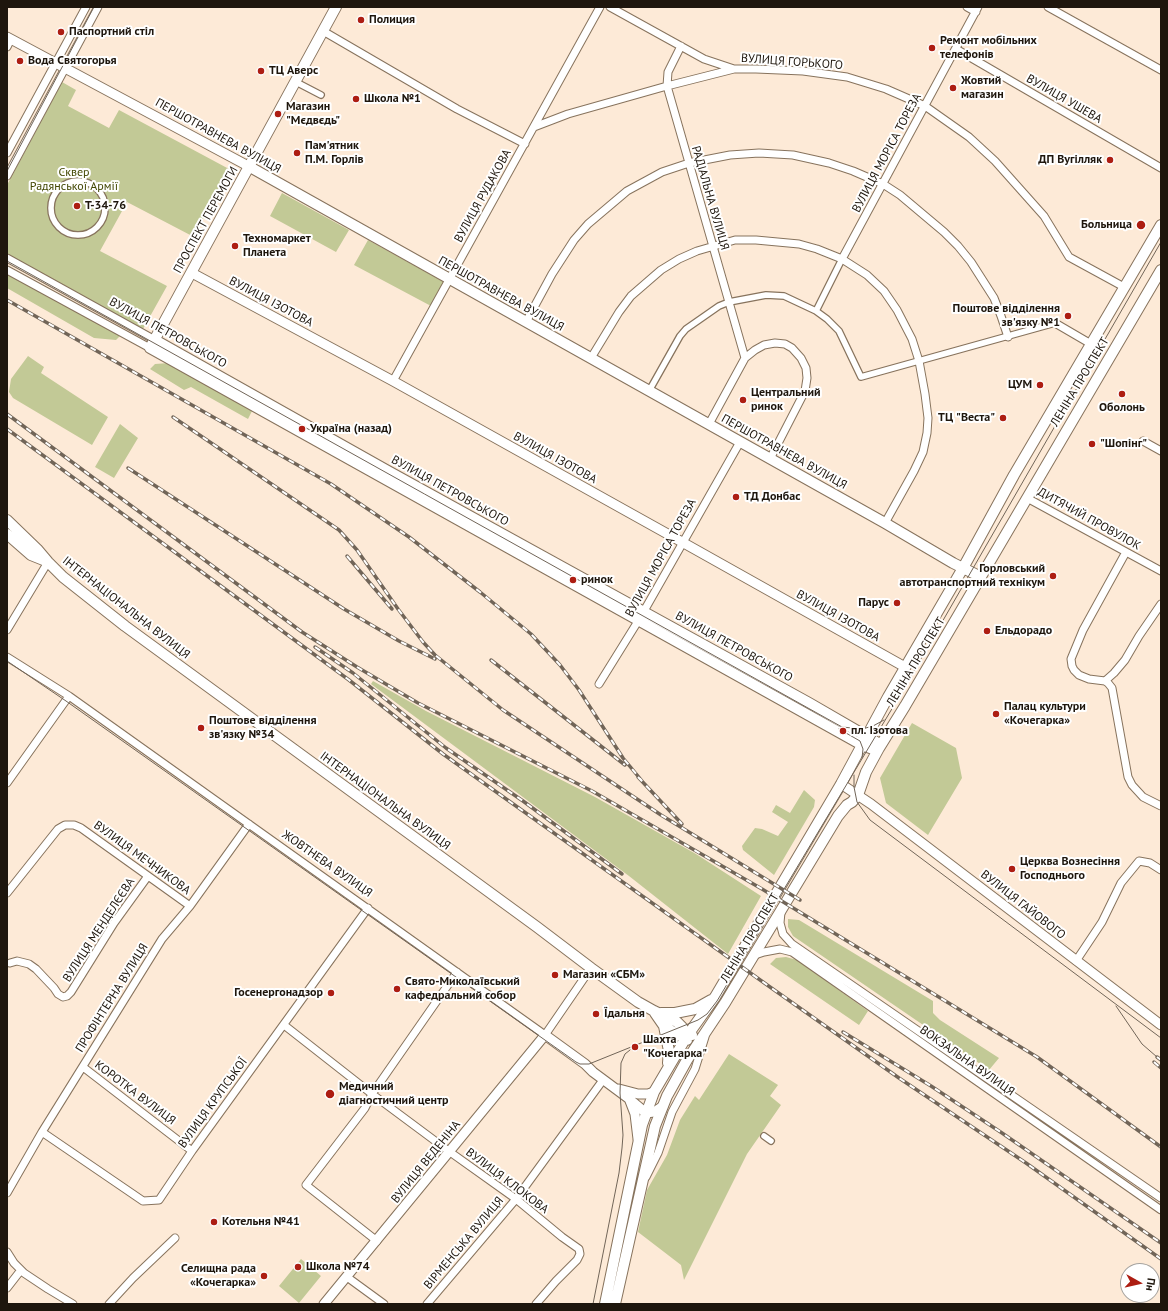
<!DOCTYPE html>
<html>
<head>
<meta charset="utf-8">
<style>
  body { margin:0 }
  #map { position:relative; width:1168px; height:1311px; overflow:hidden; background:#fdead7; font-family:"PT Sans",sans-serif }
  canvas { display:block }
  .frame { position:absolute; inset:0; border:8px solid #1e160d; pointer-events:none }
  .north { position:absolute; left:1120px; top:1263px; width:40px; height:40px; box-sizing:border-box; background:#fff; border:1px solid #a5a29e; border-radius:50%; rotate:98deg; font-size:11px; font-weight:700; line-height:16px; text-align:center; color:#1e160d }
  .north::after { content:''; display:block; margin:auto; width:14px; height:18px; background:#ad1d12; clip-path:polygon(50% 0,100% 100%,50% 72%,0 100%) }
</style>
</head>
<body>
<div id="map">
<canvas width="1168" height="1311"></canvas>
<div class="frame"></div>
<div class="north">Пн</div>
</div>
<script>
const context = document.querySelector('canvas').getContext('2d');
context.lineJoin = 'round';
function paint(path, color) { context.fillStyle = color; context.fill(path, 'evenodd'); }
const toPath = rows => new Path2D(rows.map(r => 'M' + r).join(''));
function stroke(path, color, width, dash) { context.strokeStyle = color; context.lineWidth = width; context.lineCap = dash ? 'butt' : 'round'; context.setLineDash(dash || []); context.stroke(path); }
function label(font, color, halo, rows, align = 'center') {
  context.font = font + ' "PT Sans",sans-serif'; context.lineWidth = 4; context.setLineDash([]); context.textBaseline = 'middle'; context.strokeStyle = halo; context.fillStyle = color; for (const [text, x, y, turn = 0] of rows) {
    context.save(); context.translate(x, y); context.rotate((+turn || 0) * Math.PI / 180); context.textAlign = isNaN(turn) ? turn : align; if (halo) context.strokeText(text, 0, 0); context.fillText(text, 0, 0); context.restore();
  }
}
paint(toPath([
  [62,82,76,90,68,106,109,128,119,110,229,169,194,237,127,202,100,251,167,286,143,329,7,254,7,185],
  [282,193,349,230,336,252,270,216],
  [368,240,444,282,431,306,354,265],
  [7,274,120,336,116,340,94,338,7,288],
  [28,356,44,367,41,373,108,417,92,445,13,398,9,392,11,379],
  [169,363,252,411,248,419,191,387,184,390,150,369,155,364],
  [120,424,138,438,114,478,95,467],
  [373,681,426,711,595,797,696,854,761,896,728,954,629,876,371,684],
  [912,723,956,748,962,778,928,835,886,803,880,778],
  [804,790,815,800,814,807,774,875,743,850,742,846,755,828,762,829,778,836,788,822,772,812,776,805,790,813],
  [788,919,799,920,933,1001,933,1013,940,1020,999,1058,989,1070,793,936,788,927],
  [786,957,797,960,868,1011,859,1025,770,964,776,958],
  [729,1054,778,1085,770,1096,781,1105,747,1154,684,1280,681,1265,638,1232,647,1190,667,1155,680,1120,695,1096,699,1100],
  [301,1259,321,1276,299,1303,279,1286]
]), '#c2c996');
const pedestrian = toPath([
  [296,82,321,95],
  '51 208a27 27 0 1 1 54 0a27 27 0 1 1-54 0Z',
  [816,311,842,259],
  [649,391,680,336,686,329,719,306,729,302,766,295,784,296,816,311,827,319,839,331,861,377,1055,323],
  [764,1136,771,1141]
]);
const minor = toPath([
  [610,7,704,59,734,69,756,69,803,71,847,77,886,89,925,106,969,137,995,161,1044,216,1069,257,1124,287],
  [967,7,976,12],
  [1048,7,1161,70],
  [323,31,457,109,525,144],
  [681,46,668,72,667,86,745,358],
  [7,47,11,39],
  [956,49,1161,168],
  [534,127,568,114,667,86,734,69],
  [7,153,86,7],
  [7,176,98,7],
  [7,258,155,340],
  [842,259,978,7],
  [7,270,150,348],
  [526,322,552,274,574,240,588,224,627,191,662,172,689,163,730,155,759,153,793,155,829,163,853,171,883,184,900,195,944,232,958,246,971,262,994,298,1001,316,1008,337],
  [1055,323,1091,344],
  [591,358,619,312,631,296,661,270,679,259,697,251,735,240,756,240,799,244,817,249,842,259,867,275,884,291,897,310,912,339,919,361,925,394,928,418,927,433,923,452,914,471,885,523],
  [393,381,600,7],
  [709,424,745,358,755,350,764,345,775,343,785,344,792,348,801,358,806,368,807,378,805,391,770,459],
  [1143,441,1161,451],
  [1027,498,1161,571],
  [1126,552,1083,630,1071,659,1072,666,1074,670,1079,675,1089,679,1105,681,1108,683,1112,688,1128,777,1132,785,1143,797,1161,806],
  [7,630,48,562],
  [7,657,69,696,545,1035,591,968],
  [1105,681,1114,673,1125,660,1139,636,1161,604],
  [599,684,640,618,740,442],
  [7,783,69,696],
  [7,893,58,829,65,825,74,825,81,828,190,906],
  [781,912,780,923,783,934,792,944,1161,1198],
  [755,955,764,952,780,949,792,952,1161,1210],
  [1076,961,1102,922,1121,883,1139,861,1150,863,1161,870],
  [10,963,17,961,29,964,36,969,54,988,58,994,63,997,67,996,71,992,114,923,148,876],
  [284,1025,372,1094,450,1152,516,1199,562,1237,579,1249,580,1254,577,1260,556,1281,536,1304],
  [83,1067,192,1151],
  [42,1132,143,1201,159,1200,192,1151,368,908],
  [646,1177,658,1153,672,1112,695,1069,705,1037],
  [7,1193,42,1132,162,939,190,906,249,824],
  [377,1241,306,1185,365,1108,372,1094,457,972],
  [7,1252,14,1263,24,1273,48,1289,73,1304],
  [347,1277,384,1304],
  [7,1288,21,1270],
  [109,1304,133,1278,175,1238],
  [427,1304,516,1199,603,1080]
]);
const tertiary = toPath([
  [7,37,250,167],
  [192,273,393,381,682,542,905,667],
  [841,784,871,804,1161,1025],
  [619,1089,638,1094,648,1094,654,1092],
  [630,1101,635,1114,638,1139],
  [324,1304,545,1035,585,1064,593,1072,628,1098,646,1113,654,1112,663,1106]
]);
const secondary = toPath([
  [336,7,150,348,862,745,873,749,879,748],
  [250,167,885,523,953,563,981,577],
  [155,340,388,471,809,703,873,740,876,742,879,748],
  [7,520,37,549,48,562,63,577,125,626,537,927,591,968,638,1002,654,1011,677,1022,682,1027,687,1036,687,1040],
  [7,534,31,555,46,561],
  [655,1013,664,1026,669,1051,668,1063],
  [661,1013,675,1013,695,1009,711,1000],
  [664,1026,676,1034,681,1036,692,1035],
  [605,1304,642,1125,654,1092,687,1036,715,997,841,784,888,697,963,568,1014,475,1161,225],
  [615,1304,655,1126,667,1096,687,1060,725,1003,838,816,847,805,852,802,858,795,866,772,879,748,905,706,1161,270]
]);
stroke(pedestrian, '#87735d', 8);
stroke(minor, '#87735d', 9);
stroke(tertiary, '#87735d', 11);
stroke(secondary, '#87735d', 12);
stroke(pedestrian, '#fff', 5.5);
stroke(minor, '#fff', 7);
stroke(tertiary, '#fff', 9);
stroke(secondary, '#fff', 10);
stroke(toPath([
  [7,171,94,7],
  [7,261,842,727,862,729,873,726,884,720],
  [7,661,66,701,576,1062,580,1064,589,1064,698,1020,707,1014,717,1001,896,702,1161,242],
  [839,729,860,741,863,749,862,758],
  [854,775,854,787,857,802,870,820,1161,1038],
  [1116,1006,1142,1044,1157,1057],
  [593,1304,619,1173,622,1148,623,1135,620,1093,621,1063,625,1054,630,1050]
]), '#716558', 1);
const rail = toPath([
  [7,300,331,484,409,537,480,592,531,634,560,665,579,690,623,758,642,781],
  [7,414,302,632,357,667,418,703,592,791,762,889,1037,1057,1161,1147],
  [173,417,339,530,357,550,398,609,423,642,435,655,503,710,661,815,800,900],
  [7,429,349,680,443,754,770,987,899,1078,1026,1163,1161,1259],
  [128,468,344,609,399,641,435,659],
  [347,556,392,609],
  [315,647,353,673,446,748,523,801,622,874],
  [491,660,625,765],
  [638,777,682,824],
  [843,1032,931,1086,1002,1133,1161,1243],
  [1157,1057,1161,1060],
  [1154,1062,1161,1068]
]);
stroke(rail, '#716558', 3.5);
stroke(rail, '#fff', 2, [6]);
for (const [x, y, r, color] of [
  [361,20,4,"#ad1d12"],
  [61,32,4,"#ad1d12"],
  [932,48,4,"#ad1d12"],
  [20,61,4,"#ad1d12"],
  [261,71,4,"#ad1d12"],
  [953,88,4,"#ad1d12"],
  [356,99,4,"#ad1d12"],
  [278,114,4,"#ad1d12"],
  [297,153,4,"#ad1d12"],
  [1110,160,4,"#ad1d12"],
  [77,206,4,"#ad1d12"],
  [1141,225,5,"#ad1d12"],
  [235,246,4,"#ad1d12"],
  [1068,316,4,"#ad1d12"],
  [1040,385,4,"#ad1d12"],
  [1122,394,4,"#ad1d12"],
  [743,400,4,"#ad1d12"],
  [1003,418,4,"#ad1d12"],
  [302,429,4,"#ad1d12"],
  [1092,444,4,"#ad1d12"],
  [736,497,4,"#ad1d12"],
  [1053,576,4,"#ad1d12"],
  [573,580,4,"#ad1d12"],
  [897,603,4,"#ad1d12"],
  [987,631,4,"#ad1d12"],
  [996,714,4,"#ad1d12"],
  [201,728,4,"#ad1d12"],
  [843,731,4,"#ad1d12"],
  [1012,869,4,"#ad1d12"],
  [555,975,4,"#ad1d12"],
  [397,989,4,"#ad1d12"],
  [331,993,4,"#ad1d12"],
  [596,1014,4,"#ad1d12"],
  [635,1047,4,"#ad1d12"],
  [330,1094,5,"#ad1d12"],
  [214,1222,4,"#ad1d12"],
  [298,1267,4,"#ad1d12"],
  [264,1276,4,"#ad1d12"]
]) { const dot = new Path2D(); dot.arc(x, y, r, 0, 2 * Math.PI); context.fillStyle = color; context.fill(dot); stroke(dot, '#fff', 1.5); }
label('bold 12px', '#1e160d', '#fff', [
  ["Полиция",369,20],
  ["Паспортний стіл",69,32],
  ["Ремонт мобільних",940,41],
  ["телефонів",940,55],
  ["Вода Святогорья",28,61],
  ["ТЦ Аверс",269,71],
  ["Жовтий",961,81],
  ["магазин",961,95],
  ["Школа №1",364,99],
  ["Магазин",286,107],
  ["\"Мєдвєдь\"",286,121],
  ["Пам'ятник",305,146],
  ["П.М. Горлів",305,160],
  ["ДП Вугілляк",1102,160,"right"],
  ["Т-34-76",85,206],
  ["Больница",1132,225,"right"],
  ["Техномаркет",243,239],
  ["Планета",243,253],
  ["Поштове відділення",1060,309,"right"],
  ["зв'язку №1",1060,323,"right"],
  ["ЦУМ",1032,385,"right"],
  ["Центральний",751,393],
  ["ринок",751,407],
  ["Оболонь",1122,408,"center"],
  ["ТЦ \"Веста\"",995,418,"right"],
  ["Україна (назад)",310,429],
  ["\"Шопінг\"",1100,444],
  ["ТД Донбас",744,497],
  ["Горловський",1045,569,"right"],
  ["автотранспортний технікум",1045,583,"right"],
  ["ринок",581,580],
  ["Парус",889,603,"right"],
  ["Ельдорадо",995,631],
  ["Палац культури",1004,707],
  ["«Кочегарка»",1004,721],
  ["Поштове відділення",209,721],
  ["зв'язку №34",209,735],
  ["пл. Ізотова",851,731],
  ["Церква Вознесіння",1020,862],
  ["Господнього",1020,876],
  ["Магазин «СБМ»",563,975],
  ["Свято-Миколаївський",405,982],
  ["кафедральний собор",405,996],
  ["Госенергонадзор",323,993,"right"],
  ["Їдальня",604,1014],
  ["Шахта",643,1040],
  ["\"Кочегарка\"",643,1054],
  ["Медичний",339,1087],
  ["діагностичний центр",339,1101],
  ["Котельня №41",222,1222],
  ["Школа №74",306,1267],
  ["Селищна рада",256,1269,"right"],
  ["«Кочегарка»",256,1283,"right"]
], 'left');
label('12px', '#1e160d', '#fff', [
  ["ВУЛИЦЯ ГОРЬКОГО",792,62,4],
  ["ВУЛИЦЯ УШЕВА",1064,99,30],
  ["ПЕРШОТРАВНЕВА ВУЛИЦЯ",218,136,29],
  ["ВУЛИЦЯ МОРІСА ТОРЕЗА",887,153,-62],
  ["ВУЛИЦЯ РУДАКОВА",483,196,-61],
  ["РАДІАЛЬНА ВУЛИЦЯ",710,198,74],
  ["ПРОСПЕКТ ПЕРЕМОГИ",206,220,-61],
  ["ПЕРШОТРАВНЕВА ВУЛИЦЯ",501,294,29],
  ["ВУЛИЦЯ ІЗОТОВА",271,302,28],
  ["ВУЛИЦЯ ПЕТРОВСЬКОГО",168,333,29],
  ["ЛЕНІНА ПРОСПЕКТ",1080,382,-59],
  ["ПЕРШОТРАВНЕВА ВУЛИЦЯ",784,452,29],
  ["ВУЛИЦЯ ІЗОТОВА",555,458,29],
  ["ВУЛИЦЯ ПЕТРОВСЬКОГО",450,491,29],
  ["ДИТЯЧИЙ ПРОВУЛОК",1089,519,29],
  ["ВУЛИЦЯ МОРІСА ТОРЕЗА",661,558,-61],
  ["ІНТЕРНАЦІОНАЛЬНА ВУЛИЦЯ",126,608,38],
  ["ВУЛИЦЯ ІЗОТОВА",838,616,29],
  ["ВУЛИЦЯ ПЕТРОВСЬКОГО",734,647,29],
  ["ЛЕНІНА ПРОСПЕКТ",916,662,-59],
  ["ІНТЕРНАЦІОНАЛЬНА ВУЛИЦЯ",385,801,36],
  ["ВУЛИЦЯ МЕЧНИКОВА",142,858,36],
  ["ЖОВТНЕВА ВУЛИЦЯ",327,864,35],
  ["ВУЛИЦЯ ГАЙОВОГО",1023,905,38],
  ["ВУЛИЦЯ МЕНДЕЛЄЄВА",99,930,-57],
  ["ЛЕНІНА ПРОСПЕКТ",750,938,-59],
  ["ПРОФІНТЕРНА ВУЛИЦЯ",112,998,-58],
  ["ВОКЗАЛЬНА ВУЛИЦЯ",967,1061,35],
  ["КОРОТКА ВУЛИЦЯ",135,1093,37],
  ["ВУЛИЦЯ КРУПСЬКОЇ",213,1103,-54],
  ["ВУЛИЦЯ ВЕДЕНІНА",426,1162,-51],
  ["ВУЛИЦЯ КЛОКОВА",507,1181,37],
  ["ВІРМЕНСЬКА ВУЛИЦЯ",464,1243,-50]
]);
label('12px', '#434804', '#fff', [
  ["Сквер",74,173],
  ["Радянської Армії",74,187]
]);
</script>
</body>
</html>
